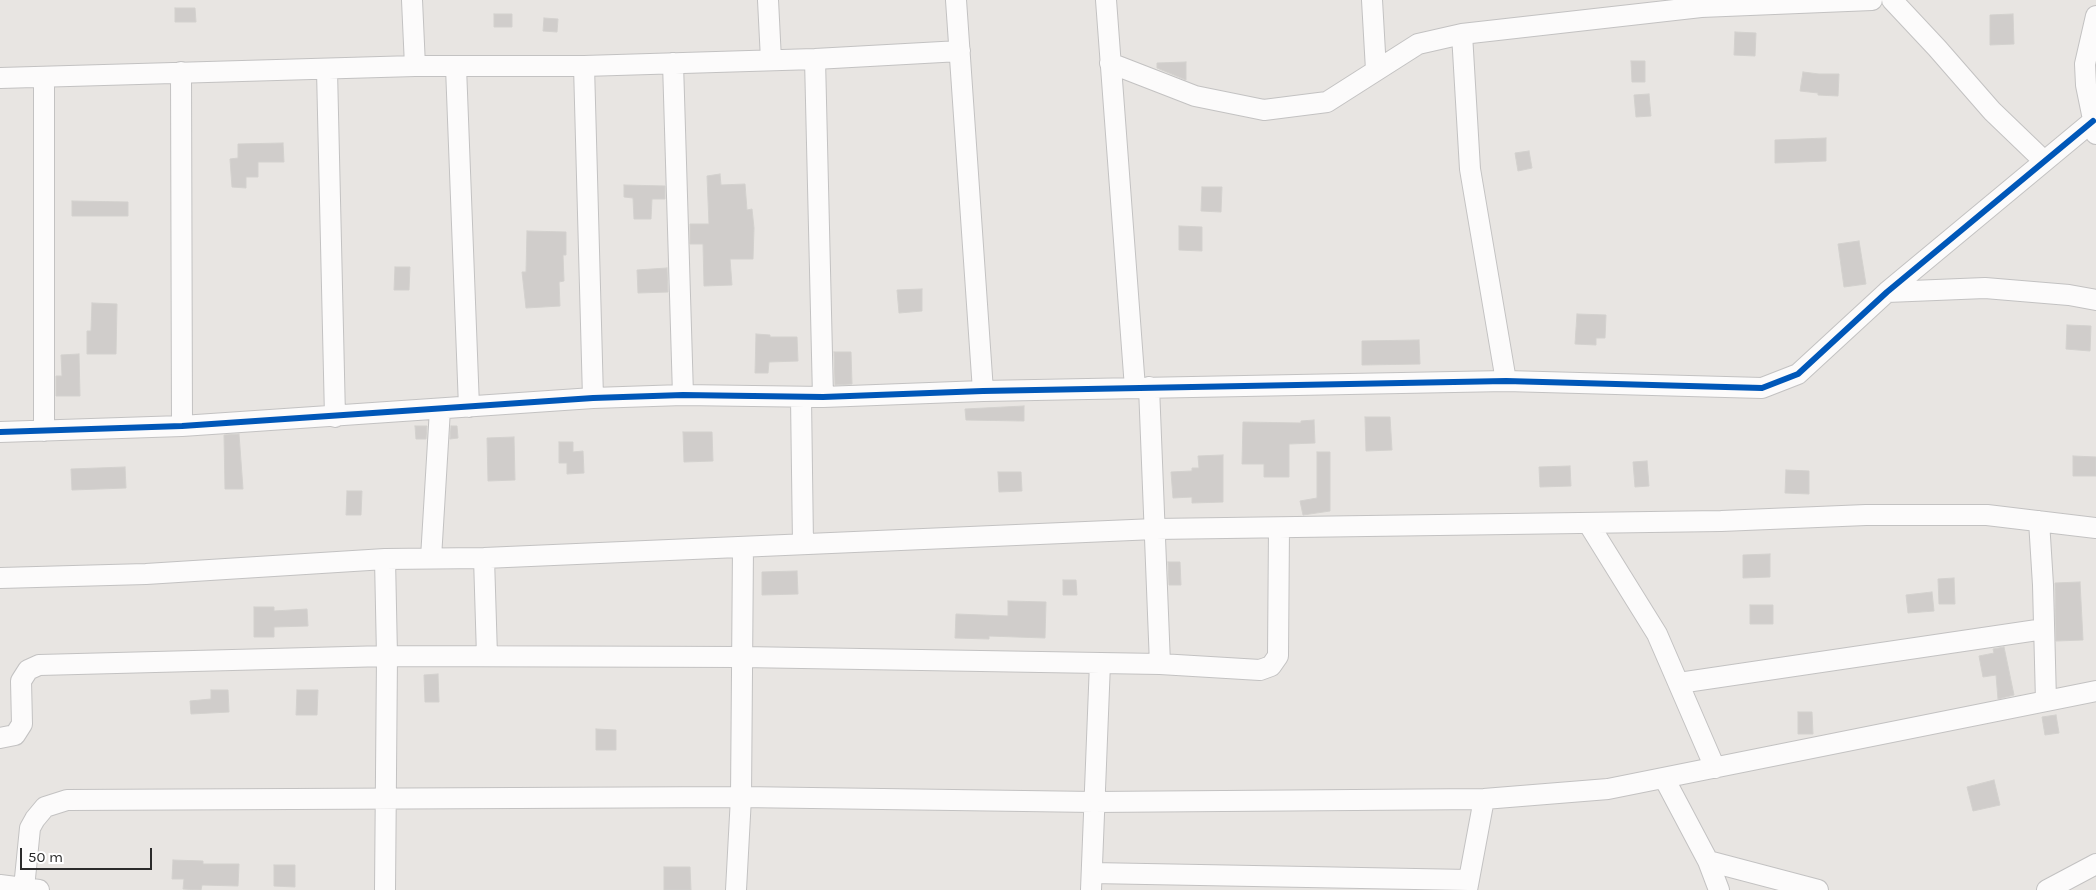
<!DOCTYPE html>
<html>
<head>
<meta charset="utf-8">
<style>
  body { margin:0 }
  #map { position:relative; width:2096px; height:890px; overflow:hidden; background:#e8e5e2; font-family:Karla,sans-serif }
  canvas { display:block }
  .scale { position:absolute; left:20px; top:848px; width:132px; height:22px; box-sizing:border-box; border:2px solid #2b2b2b; border-top:0; padding-left:6px; font-size:15px; line-height:18px; white-space:nowrap; color:#2b2b2b; -webkit-text-stroke:4px #fff; paint-order:stroke }
</style>
</head>
<body>
<div id="map">
<canvas width="2096" height="890"></canvas>
<div class="scale">50 m</div>
</div>
<script>
const context = document.querySelector('canvas').getContext('2d');
context.lineJoin = 'round';
function paint(path, color) { context.fillStyle = color; context.fill(path, 'evenodd'); }
const toPath = rows => new Path2D(rows.map(r => 'M' + r).join(''));
function stroke(path, color, width, dash) { context.strokeStyle = color; context.lineWidth = width; context.lineCap = dash ? 'butt' : 'round'; context.setLineDash(dash || []); context.stroke(path); }
const building = toPath([
  [175,8,195,8,196,22,175,22,175,8],
  [494,14,512,14,512,27,494,27,494,14],
  [2013,14,2014,44,1990,45,1990,15,2013,14],
  [544,18,558,19,557,32,543,31,544,18],
  [1735,32,1756,33,1755,56,1734,55,1735,32],
  [1631,61,1645,61,1645,82,1632,82,1631,61],
  [1186,62,1186,80,1157,68,1157,63,1186,62],
  [1803,72,1819,74,1839,74,1838,96,1818,95,1818,93,1800,91,1803,72],
  [1649,94,1651,116,1636,117,1634,95,1649,94],
  [1826,138,1826,161,1775,163,1775,140,1826,138],
  [283,143,284,162,258,162,258,177,246,177,246,188,232,187,230,159,238,158,238,144,283,143],
  [1529,151,1532,168,1518,171,1515,153,1529,151],
  [720,174,721,185,745,184,747,210,752,209,754,228,753,259,730,259,732,285,704,286,703,244,690,244,690,224,709,224,707,176,720,174],
  [624,185,665,186,665,199,652,199,651,219,634,219,633,198,624,197,624,185],
  [1202,187,1222,187,1221,212,1201,211,1202,187],
  [72,201,128,202,128,216,72,216,72,201],
  [1179,226,1202,227,1202,251,1179,250,1179,226],
  [527,231,566,232,566,255,563,255,564,281,559,282,560,306,526,308,522,272,526,272,527,231],
  [1859,241,1866,284,1844,287,1838,244,1859,241],
  [395,267,410,267,409,290,394,290,395,267],
  [667,268,668,292,638,293,637,270,667,268],
  [922,289,922,311,899,313,897,290,922,289],
  [92,303,117,304,116,354,87,354,87,331,91,331,92,303],
  [1577,314,1606,315,1605,338,1596,338,1596,345,1575,344,1577,314],
  [2067,325,2091,326,2090,351,2066,349,2067,325],
  [756,334,770,335,770,337,797,337,798,361,769,362,768,373,755,373,756,334],
  [1419,340,1420,364,1362,365,1362,341,1419,340],
  [834,352,851,352,852,384,835,385,834,352],
  [79,354,80,396,56,396,56,376,62,376,61,355,79,354],
  [1024,406,1024,421,966,420,965,409,1024,406],
  [1365,417,1390,417,1392,450,1366,451,1365,417],
  [1314,420,1315,443,1289,444,1289,477,1264,477,1264,464,1242,464,1243,422,1301,423,1301,421,1314,420],
  [415,426,427,426,426,439,416,439,415,426],
  [451,426,457,426,458,438,450,439,451,426],
  [683,432,712,432,713,461,684,462,683,432],
  [239,434,243,489,225,489,224,435,239,434],
  [514,437,515,480,488,481,487,438,514,437],
  [559,442,573,442,573,452,583,451,584,473,567,474,567,463,559,463,559,442],
  [1317,452,1330,452,1330,511,1303,515,1300,501,1317,498,1317,452],
  [1223,455,1223,502,1192,503,1192,497,1173,498,1171,472,1192,471,1192,468,1199,468,1198,456,1223,455],
  [2073,456,2096,457,2096,476,2073,476,2073,456],
  [1647,461,1649,486,1635,487,1633,462,1647,461],
  [1570,466,1571,486,1540,487,1539,467,1570,466],
  [125,467,126,488,72,490,71,469,125,467],
  [1786,470,1809,471,1809,494,1785,493,1786,470],
  [998,472,1021,472,1022,491,999,492,998,472],
  [347,491,362,491,361,515,346,515,347,491],
  [1770,554,1770,577,1743,578,1743,555,1770,554],
  [1168,562,1180,562,1181,585,1169,585,1168,562],
  [797,571,798,594,762,595,762,572,797,571],
  [1954,578,1955,604,1939,604,1938,579,1954,578],
  [1063,580,1076,580,1077,595,1063,595,1063,580],
  [2080,582,2083,640,2056,641,2055,583,2080,582],
  [1932,592,1934,611,1908,613,1906,595,1932,592],
  [1008,601,1046,602,1045,638,989,636,989,639,955,638,956,614,1008,616,1008,601],
  [1750,605,1773,605,1773,624,1750,624,1750,605],
  [254,607,274,607,274,611,307,609,308,626,274,627,274,637,254,637,254,607],
  [2004,647,2014,695,1998,699,1996,675,1983,677,1979,656,1994,653,1993,649,2004,647],
  [438,674,439,702,425,702,424,675,438,674],
  [211,690,228,690,229,712,191,714,190,701,211,699,211,690],
  [297,690,318,690,317,715,296,715,297,690],
  [1798,712,1812,712,1813,734,1798,734,1798,712],
  [2056,715,2059,733,2045,735,2042,717,2056,715],
  [596,729,616,730,616,750,596,750,596,729],
  [1994,780,2000,805,1973,811,1967,787,1994,780],
  [173,860,203,861,203,864,239,864,238,886,202,885,201,890,183,889,184,879,172,879,173,860],
  [274,865,295,865,295,887,274,886,274,865],
  [664,867,690,867,691,890,664,890,664,867]
]);
paint(building, '#d0cdcb');
stroke(building, '#d3d1ce', 1);
const minor = toPath([
  [412,0,415,66],
  [768,0,771,60],
  [956,0,983,391],
  [1106,0,1135,388],
  [1372,0,1376,70],
  [1892,0,1937,48,1992,111,2044,161],
  [1462,34,1470,169,1506,381],
  [815,59,823,397],
  [673,63,683,395],
  [1110,63,1195,96,1264,110,1327,102,1418,44,1462,34,1701,7,1872,0],
  [584,66,593,398],
  [456,67,469,407],
  [327,70,335,417],
  [181,72,182,426],
  [0,78,415,66,584,66,815,59,960,51],
  [2096,134,2086,85,2085,64,2096,16],
  [1887,292,1985,288,2069,295,2096,300],
  [1149,387,1160,664],
  [801,398,803,544],
  [44,431,44,77],
  [0,432,182,426,593,398,683,395,823,397,983,391,1506,381,1762,388,1798,374,1887,292,2093,121],
  [2039,521,2043,585,2046,701],
  [1588,523,1657,634,1715,768],
  [431,558,440,409],
  [484,558,487,656],
  [0,578,146,574,385,559,484,558,1155,529,1721,521,1866,515,1987,515,2096,528],
  [1679,683,2044,629],
  [0,738,15,735,22,724,21,681,28,670,39,665,387,656,742,657,1160,664,1260,670,1271,666,1278,656,1279,528],
  [1664,778,1708,861,1719,890],
  [1708,861,1818,890],
  [1092,873,1469,880],
  [0,885,39,890],
  [24,888,30,828,35,819,45,807,67,800,741,797,1094,802,1484,799,1608,789,2096,691],
  [385,890,387,656,385,559],
  [736,890,741,797,743,547],
  [1091,890,1100,663],
  [1467,890,1484,799],
  [2047,890,2096,864]
]);
stroke(minor, '#c3c2c2', 22);
stroke(minor, '#fcfbfb', 20);
stroke(toPath([
  [0,432,182,426,593,398,683,395,823,397,983,391,1506,381,1762,388,1798,374,1887,292,2093,121]
]), '#0057b8', 6);
</script>
</body>
</html>
